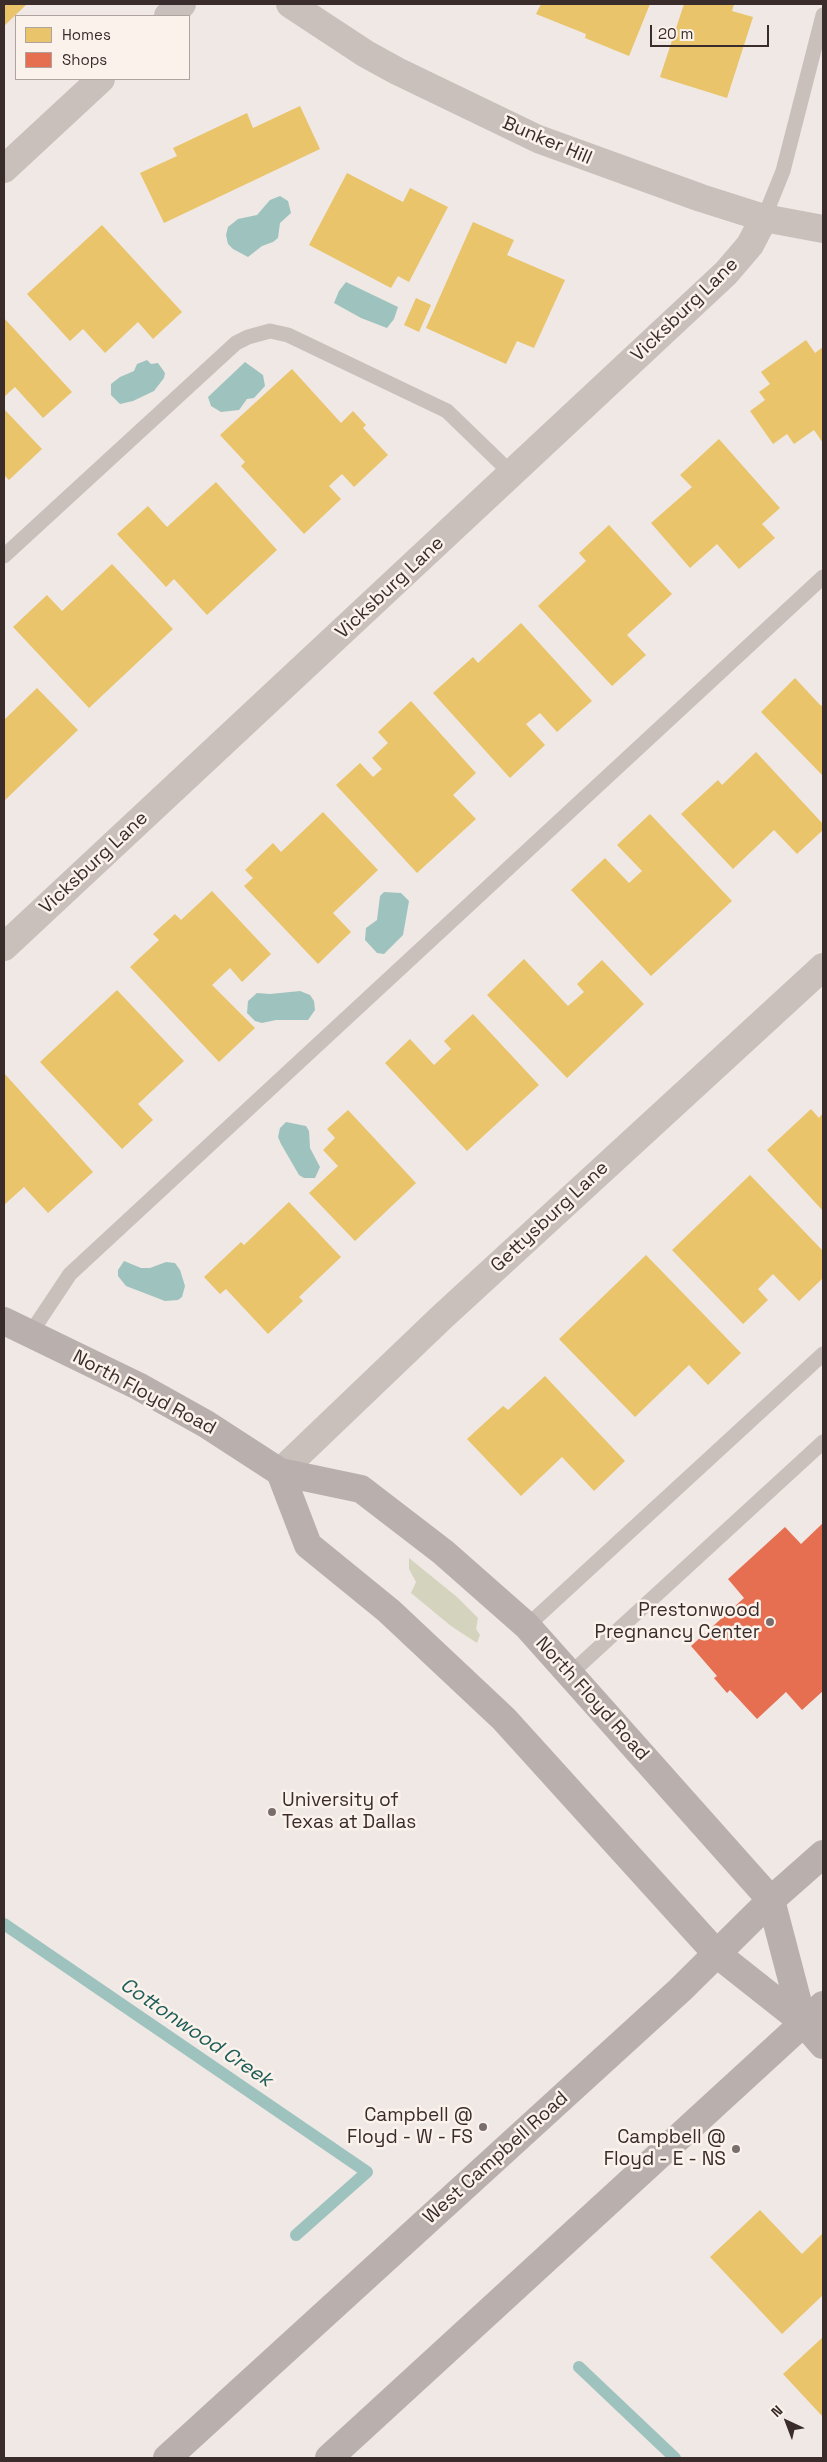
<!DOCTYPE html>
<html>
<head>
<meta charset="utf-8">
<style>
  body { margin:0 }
  #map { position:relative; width:827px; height:2462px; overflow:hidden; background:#efe8e4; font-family:"Space Grotesk",sans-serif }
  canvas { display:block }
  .frame { position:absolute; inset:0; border:5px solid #3a2c2a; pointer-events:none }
  .legend { position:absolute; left:15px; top:15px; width:175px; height:65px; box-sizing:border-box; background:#fbf2ec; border:1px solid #aea39e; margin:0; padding:6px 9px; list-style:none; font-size:15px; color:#3a2c2a }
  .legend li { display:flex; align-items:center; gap:10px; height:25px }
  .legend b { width:25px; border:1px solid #aea39e }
  .north { position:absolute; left:762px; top:2397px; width:50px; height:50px; -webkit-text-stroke:4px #fbf2ec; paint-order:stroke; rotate:317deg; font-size:14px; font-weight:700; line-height:20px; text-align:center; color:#3a2c2a }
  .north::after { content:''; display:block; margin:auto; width:18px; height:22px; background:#3a2c2a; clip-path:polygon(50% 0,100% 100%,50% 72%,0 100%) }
  .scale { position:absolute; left:650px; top:25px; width:119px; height:22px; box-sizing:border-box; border:2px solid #3a2c2a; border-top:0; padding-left:6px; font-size:15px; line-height:18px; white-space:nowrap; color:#3a2c2a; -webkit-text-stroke:4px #fbf2ec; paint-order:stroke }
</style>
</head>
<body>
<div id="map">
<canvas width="827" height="2462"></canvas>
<div class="frame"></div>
<ul class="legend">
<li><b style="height:14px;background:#e9c46a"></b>Homes</li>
<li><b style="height:14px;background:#e76f51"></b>Shops</li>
</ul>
<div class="north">N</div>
<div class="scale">20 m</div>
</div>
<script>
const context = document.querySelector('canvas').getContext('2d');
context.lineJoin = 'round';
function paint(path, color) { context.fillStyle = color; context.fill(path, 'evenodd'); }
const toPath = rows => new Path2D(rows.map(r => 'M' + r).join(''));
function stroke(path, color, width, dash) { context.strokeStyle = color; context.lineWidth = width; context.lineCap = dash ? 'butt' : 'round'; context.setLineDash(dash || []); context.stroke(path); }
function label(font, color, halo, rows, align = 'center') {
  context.font = font + ' "Space Grotesk",sans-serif'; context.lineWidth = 5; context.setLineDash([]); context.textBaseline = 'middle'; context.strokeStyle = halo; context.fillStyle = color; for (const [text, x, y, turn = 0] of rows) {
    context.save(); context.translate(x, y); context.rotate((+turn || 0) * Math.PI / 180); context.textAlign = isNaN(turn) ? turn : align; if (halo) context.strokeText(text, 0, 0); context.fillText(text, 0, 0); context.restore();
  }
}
paint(toPath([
  [409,1558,457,1597,478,1618,476,1629,480,1635,477,1643,451,1626,411,1593,416,1582,409,1569]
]), '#d4d4be');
paint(toPath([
  [280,196,288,201,291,213,280,223,278,238,273,242,262,246,248,257,233,249,228,244,226,235,228,227,238,219,257,215,270,200],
  [346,282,398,307,394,319,387,328,361,318,334,303,339,291],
  [147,360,151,364,158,363,165,373,164,378,154,391,133,401,120,404,111,395,111,384,120,377,134,371,137,364],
  [245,362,263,375,265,386,254,398,247,399,239,410,221,412,211,406,208,397],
  [384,892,401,893,409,901,403,935,384,954,377,953,365,940,366,928,377,920,380,896],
  [300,991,310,995,314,1001,315,1010,308,1020,276,1020,262,1023,255,1021,247,1013,248,1001,257,993,270,994],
  [286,1122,306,1126,309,1131,310,1148,320,1167,315,1178,304,1178,299,1175,281,1144,278,1137,280,1128],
  [124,1261,141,1268,150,1268,166,1262,175,1263,180,1270,185,1286,182,1297,178,1300,165,1301,126,1286,118,1276,118,1270]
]), '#9ec3be');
paint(toPath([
  [4,4,27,4,4,26],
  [541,4,650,4,629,56,585,38,586,34,536,14],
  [684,4,734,4,732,11,753,17,727,98,660,77],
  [300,106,320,149,164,223,140,173,177,156,173,148,247,113,253,128],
  [347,173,403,202,410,188,448,207,409,282,398,276,391,288,309,245],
  [473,222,514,240,507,255,565,280,534,348,517,341,506,364,426,328],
  [102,225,182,312,153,339,138,322,105,353,83,329,70,341,27,294],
  [416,298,431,305,419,332,404,325],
  [4,318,72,392,43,418,15,387,4,397],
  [806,340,815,353,823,347,823,443,814,430,794,444,787,434,773,444,750,411,765,400,759,392,770,384,761,372],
  [292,369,341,423,353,411,366,425,363,428,388,455,354,487,342,474,329,486,341,499,304,534,241,466,245,462,220,435],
  [4,409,42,449,9,480,4,475],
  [719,439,780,508,762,524,775,538,739,569,717,544,690,568,651,523,692,487,680,475],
  [216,482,277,550,207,615,174,579,166,587,117,534,148,506,167,527],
  [609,525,672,594,627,635,646,655,612,686,538,606,586,561,579,553],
  [112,564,173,629,89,708,13,627,47,595,62,611],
  [521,623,592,701,557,732,540,713,526,724,545,745,510,778,433,693,473,657,478,663],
  [795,678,821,706,823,703,823,776,761,712],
  [37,688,78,730,4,801,4,720],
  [411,701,476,773,453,795,476,819,417,873,336,785,360,763,373,777,382,769,372,758,388,743,378,732],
  [756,752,823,824,823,830,797,854,774,830,733,869,681,814,718,780,722,785],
  [323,812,378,870,333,913,351,932,318,964,244,886,253,878,245,870,273,843,281,852],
  [650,814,732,901,651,976,571,890,605,858,629,883,642,871,617,845],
  [212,891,271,954,242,982,230,968,212,985,255,1028,219,1062,130,967,159,940,153,934,175,914,181,920],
  [524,959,568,1006,584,992,577,984,602,960,644,1004,567,1078,487,995],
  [117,990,184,1061,138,1104,153,1120,122,1149,40,1062],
  [473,1014,539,1085,467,1151,385,1063,410,1039,434,1065,451,1049,444,1041],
  [4,1073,93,1172,48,1213,24,1187,4,1205],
  [811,1109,819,1118,823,1113,823,1211,767,1150],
  [348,1110,416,1183,355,1241,309,1193,338,1166,323,1150,335,1138,327,1129],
  [750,1175,823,1251,823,1278,799,1301,773,1274,758,1289,768,1300,743,1324,672,1250],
  [289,1202,341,1257,299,1297,303,1301,268,1334,226,1289,220,1294,204,1277,241,1242,244,1245],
  [646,1255,741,1353,708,1385,689,1365,635,1417,559,1339],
  [545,1376,625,1461,594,1491,562,1457,521,1496,467,1439,503,1406,508,1410],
  [760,2210,802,2254,823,2233,823,2295,782,2334,710,2257],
  [823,2337,823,2417,783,2374]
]), '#e9c46a');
paint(toPath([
  [823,1523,823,1691,802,1710,786,1692,757,1719,730,1690,727,1693,714,1678,717,1676,691,1646,744,1598,728,1579,785,1527,801,1544]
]), '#e76f51');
stroke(toPath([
  [4,1924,367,2172,296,2235],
  [579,2367,675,2458]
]), '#9ec3be', 12);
stroke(toPath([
  [764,218,783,171,823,15],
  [4,556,236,343,248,337,270,331,288,335,447,411,512,474],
  [30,1334,70,1274,823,577],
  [527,1626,823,1354],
  [570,1674,823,1442]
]), '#c9c0bc', 15);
stroke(toPath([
  [290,4,366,54,397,71,538,139,701,198,764,218,823,229],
  [168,16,182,4],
  [4,169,101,79],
  [4,947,726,273,750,245,764,218],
  [280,1472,442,1317,823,967]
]), '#c9c0bc', 28);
stroke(toPath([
  [4,1321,138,1386,206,1424,280,1472,361,1489,443,1552,527,1626,771,1900,803,2022],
  [280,1472,308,1545,389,1611,504,1719,717,1954,803,2022,823,2045],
  [167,2458,680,1990,771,1900,823,1854],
  [329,2458,823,2005]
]), '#b9b0ad', 28);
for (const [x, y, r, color] of [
  [770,1622,5,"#796e6b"],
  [272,1812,5,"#796e6b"],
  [483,2127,5,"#796e6b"],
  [736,2149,5,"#796e6b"]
]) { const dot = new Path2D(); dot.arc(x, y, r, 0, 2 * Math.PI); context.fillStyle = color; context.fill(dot); stroke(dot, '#fbf2ec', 2); }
label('19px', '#3a2c2a', '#fbf2ec', [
  ["Bunker Hill",547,141,23],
  ["Vicksburg Lane",685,310,-44],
  ["Vicksburg Lane",390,588,-43],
  ["Vicksburg Lane",94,863,-43],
  ["Gettysburg Lane",550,1217,-43],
  ["North Floyd Road",144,1393,28],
  ["North Floyd Road",592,1699,48],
  ["West Campbell Road",496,2158,-42]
]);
label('19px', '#3a2c2a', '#fbf2ec', [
  ["Prestonwood",760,1611],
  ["Pregnancy Center",760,1633],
  ["University of",282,1801,"left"],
  ["Texas at Dallas",282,1823,"left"],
  ["Campbell @",473,2116],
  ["Floyd - W - FS",473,2138],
  ["Campbell @",726,2138],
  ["Floyd - E - NS",726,2160]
], 'right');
label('italic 20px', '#1d5e58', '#fbf2ec', [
  ["Cottonwood Creek",196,2033,34]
]);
</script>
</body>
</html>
